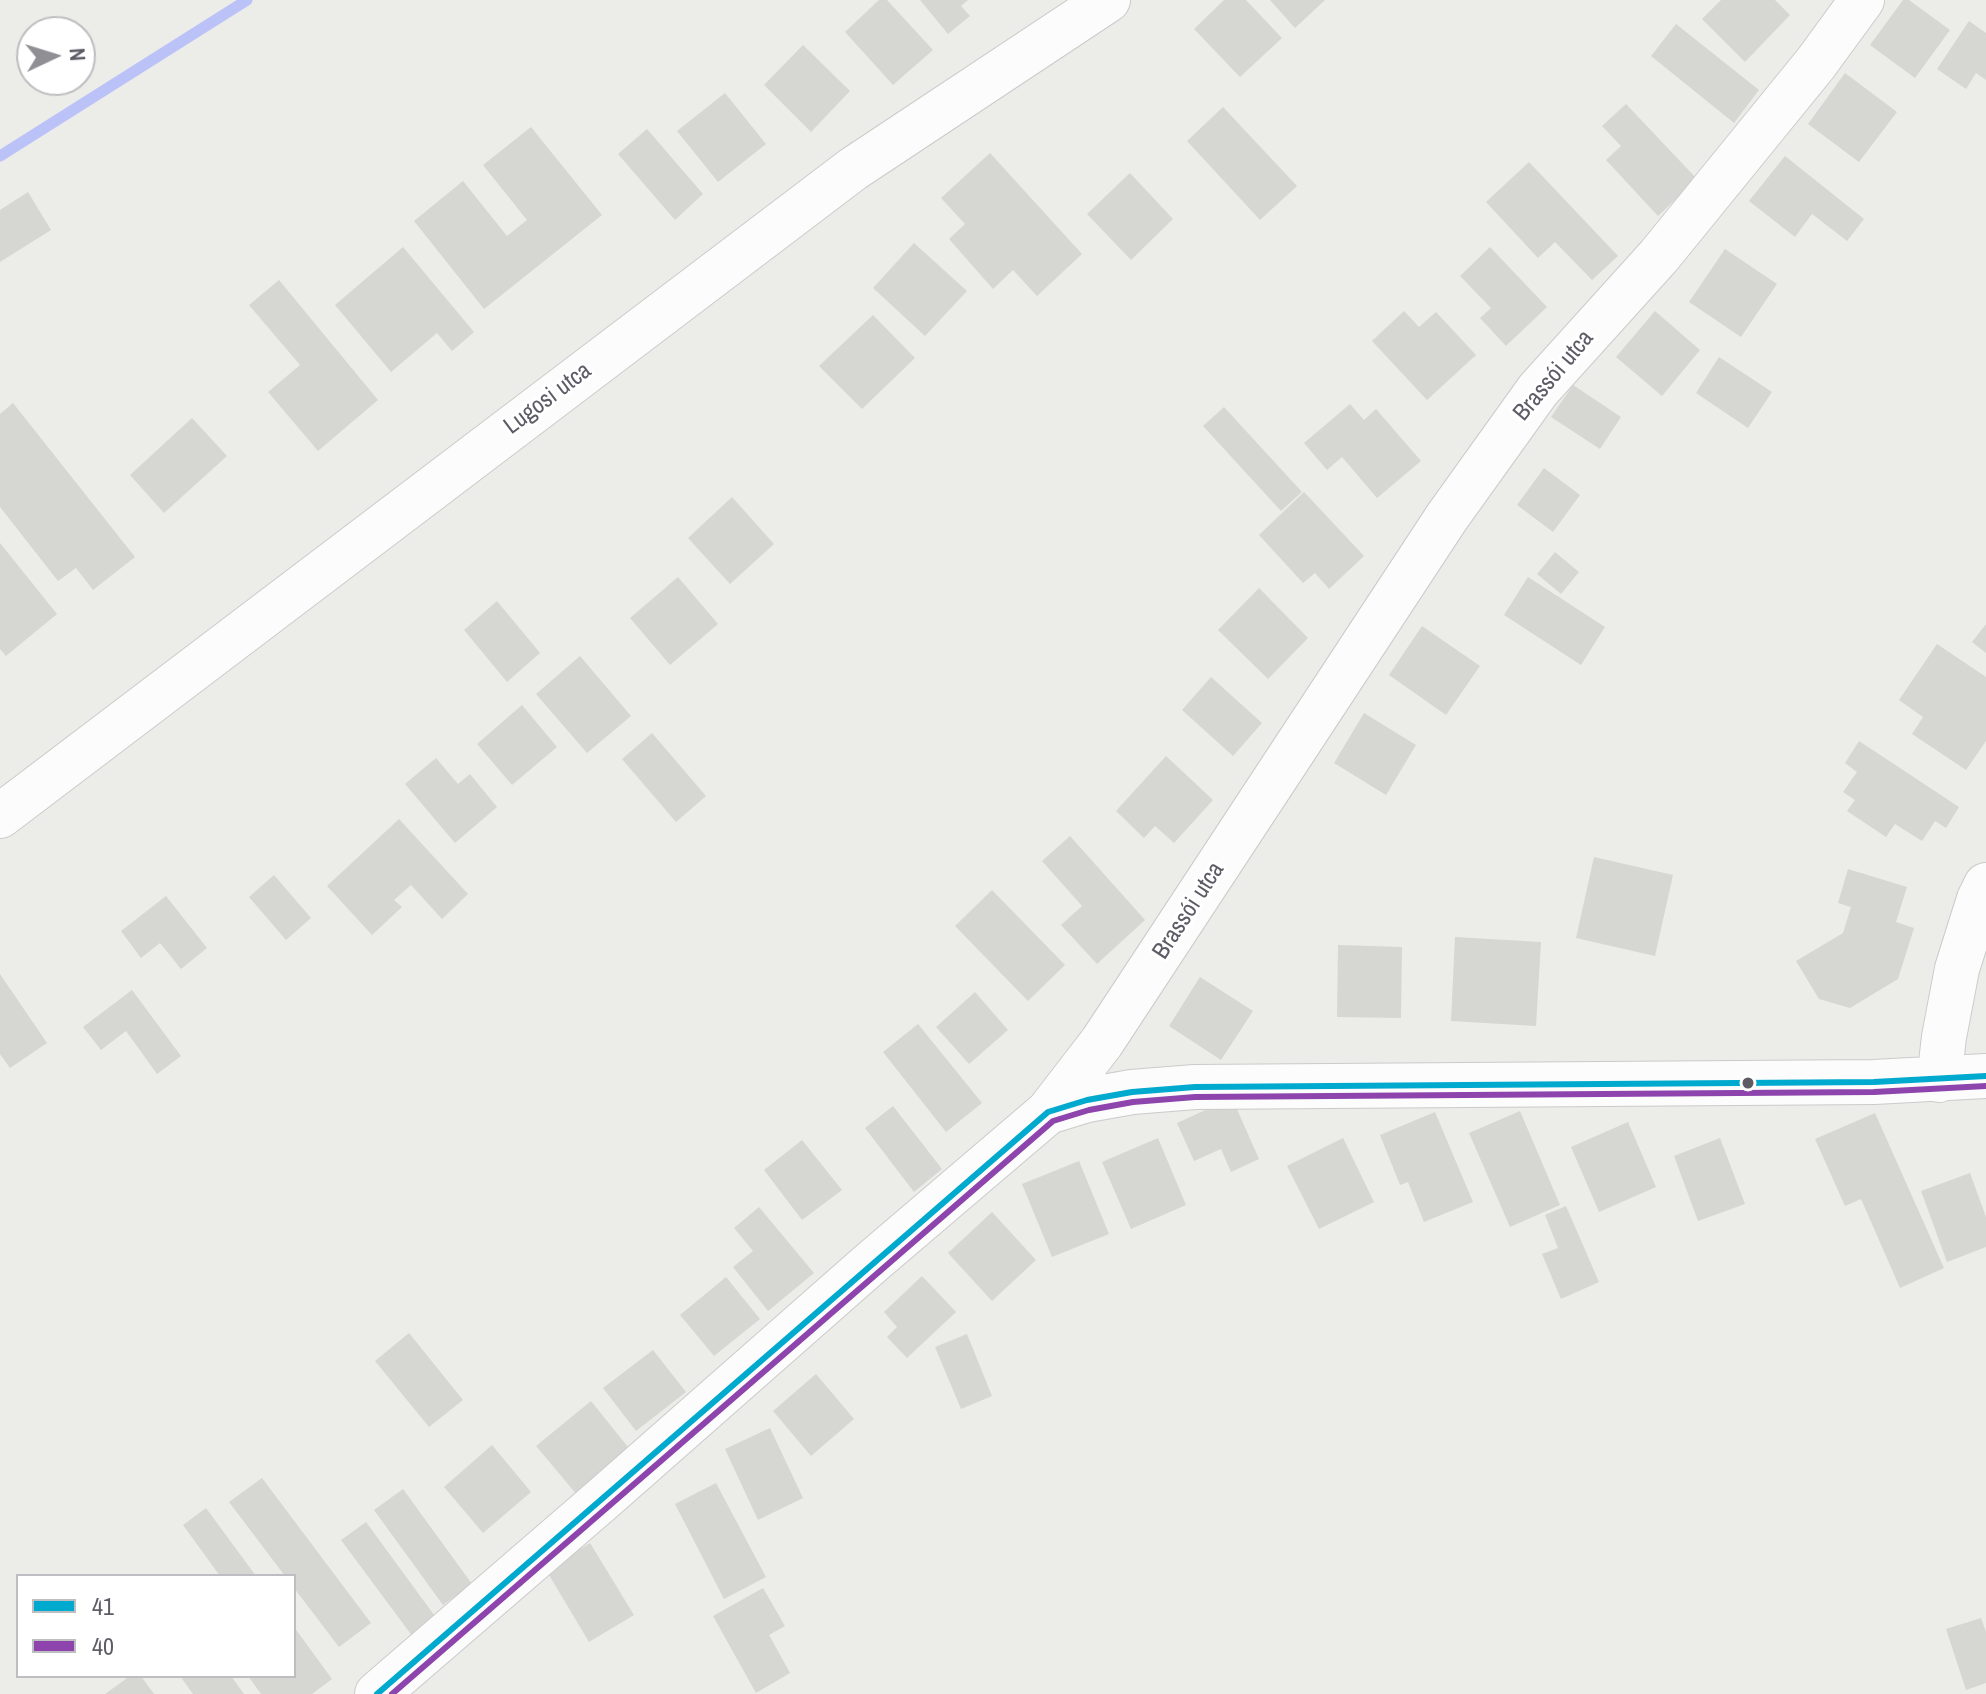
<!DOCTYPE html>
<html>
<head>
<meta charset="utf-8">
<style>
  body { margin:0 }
  #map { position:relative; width:1986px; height:1694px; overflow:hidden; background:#ecede8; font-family:"Archivo Narrow",sans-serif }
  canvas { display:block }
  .legend { position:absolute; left:16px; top:1574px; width:280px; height:104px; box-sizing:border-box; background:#fff; border:2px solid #bebec2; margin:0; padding:10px 14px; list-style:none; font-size:24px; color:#5d5c66 }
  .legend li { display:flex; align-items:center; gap:16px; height:40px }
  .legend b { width:40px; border:2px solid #bebec2 }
  .north { position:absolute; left:16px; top:16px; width:80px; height:80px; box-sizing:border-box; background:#fff; border:2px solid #bebec2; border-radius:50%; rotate:86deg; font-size:22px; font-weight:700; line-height:32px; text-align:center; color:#5d5c66 }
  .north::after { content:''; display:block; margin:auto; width:28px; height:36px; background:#8f8f94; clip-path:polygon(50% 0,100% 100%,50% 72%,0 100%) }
</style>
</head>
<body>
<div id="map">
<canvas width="1986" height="1694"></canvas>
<ul class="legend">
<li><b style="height:10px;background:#00a9ce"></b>41</li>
<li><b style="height:10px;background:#8e44ad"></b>40</li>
</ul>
<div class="north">N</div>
</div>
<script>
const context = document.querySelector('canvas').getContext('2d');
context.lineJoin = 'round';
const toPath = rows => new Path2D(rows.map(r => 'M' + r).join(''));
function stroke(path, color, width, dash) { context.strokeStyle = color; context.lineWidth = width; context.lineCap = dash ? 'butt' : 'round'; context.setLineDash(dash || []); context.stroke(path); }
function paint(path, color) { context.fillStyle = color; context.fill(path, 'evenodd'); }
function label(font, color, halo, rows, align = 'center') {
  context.font = font + ' "Archivo Narrow",sans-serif'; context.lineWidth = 6; context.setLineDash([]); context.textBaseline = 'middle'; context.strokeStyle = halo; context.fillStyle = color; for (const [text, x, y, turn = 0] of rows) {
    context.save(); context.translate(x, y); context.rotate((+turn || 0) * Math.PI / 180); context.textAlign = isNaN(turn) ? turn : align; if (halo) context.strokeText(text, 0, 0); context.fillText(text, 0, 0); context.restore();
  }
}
stroke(toPath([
  [0,156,247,0]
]), '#bbc2f8', 11);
paint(toPath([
  [879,0,887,0,933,50,893,85,845,32],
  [920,0,968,0,961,6,970,16,948,34],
  [1224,0,1246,0,1282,38,1240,77,1194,29],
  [1270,0,1325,0,1295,28],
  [1721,0,1775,0,1790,15,1745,62,1702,19],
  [1903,0,1909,0,1950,30,1915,78,1870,45],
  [1969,21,1986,33,1986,80,1976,73,1966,89,1937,69],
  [1676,24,1759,90,1734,123,1651,56],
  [803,45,850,91,811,132,764,85],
  [1845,73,1897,112,1859,162,1808,124],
  [725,93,766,144,718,182,677,131],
  [1626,104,1697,179,1658,216,1606,160,1621,146,1602,126],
  [1223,107,1297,186,1260,220,1187,141],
  [531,127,602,215,484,309,414,221,463,181,507,236,527,220,483,165],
  [647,129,703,194,675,220,618,154],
  [990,153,1082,254,1037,296,1013,270,993,289,949,239,965,224,941,198],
  [1785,156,1864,219,1847,241,1812,214,1795,237,1749,201],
  [1529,162,1618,256,1592,280,1555,242,1538,258,1486,202],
  [1130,173,1173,219,1131,260,1087,214],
  [28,192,51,230,0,262,0,210],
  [914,243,967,291,925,336,873,288],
  [403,247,474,332,452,351,437,333,391,372,335,305],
  [1490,247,1547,307,1506,346,1480,318,1491,308,1460,276],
  [1725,249,1777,284,1741,337,1689,302],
  [279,280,378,400,318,451,268,392,300,365,249,305],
  [1404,311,1419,327,1436,312,1476,355,1427,400,1372,341],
  [1655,311,1700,350,1662,396,1616,357],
  [873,315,915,358,862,409,819,366],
  [1719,357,1772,392,1748,428,1696,393],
  [1573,385,1621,417,1600,449,1551,417],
  [13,403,135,557,93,590,76,568,58,581,0,507,0,414],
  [1350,404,1364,420,1376,409,1421,461,1377,498,1342,457,1327,470,1304,443],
  [1224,407,1302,492,1281,511,1203,426],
  [192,418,227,456,164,513,130,475],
  [1544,468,1580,495,1553,532,1517,505],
  [1304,492,1364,556,1329,589,1315,573,1303,583,1259,535],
  [732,497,774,544,730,584,688,538],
  [0,543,57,614,6,656,0,649],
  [1555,552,1579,572,1561,594,1537,574],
  [678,577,718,624,670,665,630,618],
  [1528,577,1605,627,1581,665,1504,615],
  [1259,588,1308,638,1268,679,1218,630],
  [497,601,540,653,507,682,464,630],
  [1986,624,1986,653,1972,642],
  [1422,626,1480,666,1446,715,1389,675],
  [1937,644,1986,677,1986,741,1966,770,1912,734,1923,717,1899,700],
  [580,656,631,716,587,753,536,694],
  [1211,677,1262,723,1233,756,1182,710],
  [522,705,557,747,512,785,477,744],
  [1364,713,1416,745,1386,795,1334,763],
  [652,733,706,796,676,822,622,759],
  [1859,741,1959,807,1946,828,1935,821,1922,841,1895,824,1886,837,1847,811,1855,800,1843,792,1857,772,1845,763],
  [1166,756,1213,800,1174,843,1155,826,1144,838,1116,811],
  [436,758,458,784,470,774,497,807,455,843,405,784],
  [399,819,468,894,442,919,411,885,394,900,402,907,372,935,327,886],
  [1070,836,1145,920,1097,964,1061,925,1082,906,1042,861],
  [1594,857,1673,875,1655,956,1576,938],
  [1848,869,1907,887,1896,922,1914,928,1898,979,1850,1008,1819,999,1796,961,1843,933,1851,907,1838,903],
  [274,875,311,918,286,940,249,897],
  [992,890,1065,965,1028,1001,955,926],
  [166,896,207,948,181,969,160,943,141,958,121,931],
  [1455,937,1541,942,1536,1026,1451,1021],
  [1338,945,1402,947,1401,1018,1337,1017],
  [0,974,47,1043,10,1068,0,1054],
  [1200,977,1253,1011,1221,1060,1169,1026],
  [132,990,181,1056,157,1074,126,1031,101,1050,83,1027],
  [975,992,1008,1030,969,1064,936,1027],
  [918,1024,982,1103,946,1132,883,1052],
  [1232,1098,1259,1159,1231,1172,1221,1149,1194,1161,1177,1123],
  [893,1106,942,1169,914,1192,865,1128],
  [1520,1111,1560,1205,1510,1227,1469,1133],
  [1435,1112,1473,1202,1424,1222,1408,1182,1400,1185,1380,1135],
  [1875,1113,1944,1268,1900,1288,1861,1199,1845,1206,1815,1139],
  [1628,1122,1656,1187,1599,1212,1571,1147],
  [1158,1138,1186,1205,1131,1229,1102,1162],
  [1343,1138,1374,1202,1319,1229,1287,1166],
  [1720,1138,1745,1204,1698,1221,1674,1156],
  [802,1140,842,1190,802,1220,764,1170],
  [1079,1161,1109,1234,1052,1257,1022,1184],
  [1970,1173,1986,1217,1986,1247,1947,1262,1921,1191],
  [1566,1206,1599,1282,1561,1299,1542,1254,1558,1248,1545,1215],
  [759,1207,814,1273,768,1311,733,1267,753,1251,734,1228],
  [992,1212,1036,1260,992,1301,948,1253],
  [922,1276,956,1312,907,1358,887,1337,897,1327,884,1312],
  [726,1277,760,1319,714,1356,680,1315],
  [409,1333,463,1400,429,1427,375,1361],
  [967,1334,992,1396,961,1409,935,1347],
  [653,1350,686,1392,636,1431,603,1388],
  [816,1374,854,1419,811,1456,773,1411],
  [591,1401,632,1452,578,1496,536,1446],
  [770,1428,803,1498,758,1520,725,1449],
  [492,1445,531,1492,483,1533,444,1487],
  [262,1478,371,1623,339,1647,294,1588,294,1576,285,1576,229,1502],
  [716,1483,766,1577,724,1599,675,1504],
  [403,1489,472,1584,443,1605,374,1510],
  [206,1508,256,1576,220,1576,183,1525],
  [366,1522,437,1619,413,1637,341,1540],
  [590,1543,634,1615,589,1642,546,1570],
  [763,1588,785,1626,769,1635,790,1673,756,1693,713,1616],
  [1981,1618,1986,1632,1986,1683,1966,1690,1946,1629],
  [294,1627,332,1679,312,1694,261,1694,248,1676,294,1676],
  [130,1676,141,1676,154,1694,105,1694],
  [180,1676,231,1676,244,1694,193,1694]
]), '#d6d6d2');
const minor = toPath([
  [0,816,853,169,1108,0],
  [1939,1080,1944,1037,1957,969,1979,899,1986,885],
  [1048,1112,1087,1100,1132,1092,1195,1087,1874,1082,1986,1076],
  [377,1694,604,1498,871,1263,1048,1112,1102,1042,1447,517,1538,390,1659,256,1816,63,1862,0]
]);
stroke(minor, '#cacbcb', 46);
stroke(minor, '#fcfcfc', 44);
stroke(toPath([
  [377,1694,1048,1112,1087,1100,1132,1092,1195,1087,1874,1082,1986,1076]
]), '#00a9ce', 6);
stroke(toPath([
  [392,1694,1053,1121,1089,1110,1133,1102,1195,1097,1874,1092,1986,1086]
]), '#8e44ad', 6);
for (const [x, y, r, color] of [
  [1748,1083,7,"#5d5c66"]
]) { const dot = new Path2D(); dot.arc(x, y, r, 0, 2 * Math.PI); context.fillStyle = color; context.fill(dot); stroke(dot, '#fff', 3); }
label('24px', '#5d5c66', '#fff', [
  ["Brassói utca",1554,376,-50],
  ["Lugosi utca",548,399,-37],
  ["Brassói utca",1189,911,-57]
]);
</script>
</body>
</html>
